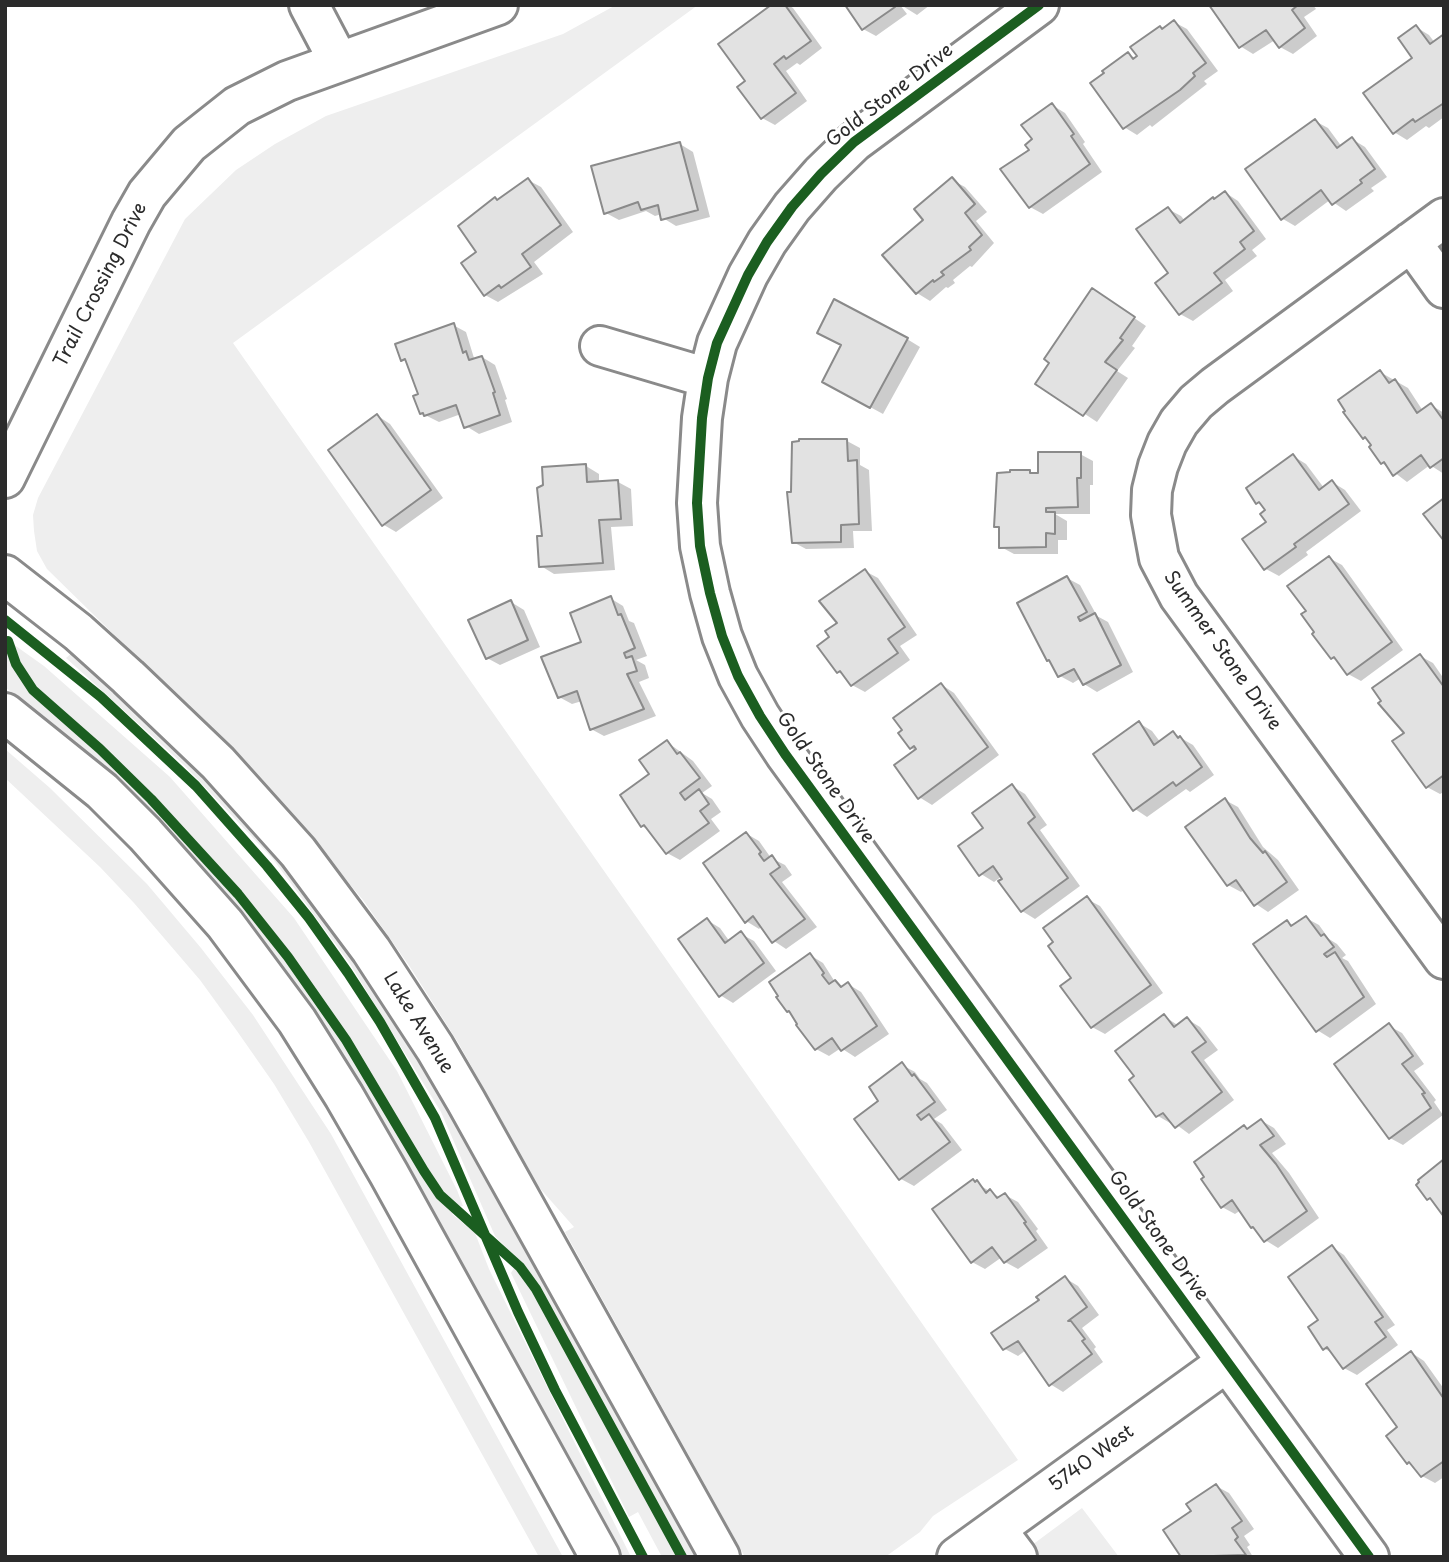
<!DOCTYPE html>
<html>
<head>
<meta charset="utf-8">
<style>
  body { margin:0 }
  #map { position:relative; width:1449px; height:1562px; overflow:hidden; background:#fff; font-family:"Playpen Sans",sans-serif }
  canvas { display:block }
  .frame { position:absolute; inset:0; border:7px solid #2b2b2b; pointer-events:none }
</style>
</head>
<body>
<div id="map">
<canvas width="1449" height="1562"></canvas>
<div class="frame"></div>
</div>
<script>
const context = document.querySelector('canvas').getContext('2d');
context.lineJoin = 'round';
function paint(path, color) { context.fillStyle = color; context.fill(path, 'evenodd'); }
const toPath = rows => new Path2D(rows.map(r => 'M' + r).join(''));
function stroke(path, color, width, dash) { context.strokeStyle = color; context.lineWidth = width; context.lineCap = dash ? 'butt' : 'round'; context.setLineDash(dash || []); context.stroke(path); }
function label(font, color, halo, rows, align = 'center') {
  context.font = font + ' "Playpen Sans",sans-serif'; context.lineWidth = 6; context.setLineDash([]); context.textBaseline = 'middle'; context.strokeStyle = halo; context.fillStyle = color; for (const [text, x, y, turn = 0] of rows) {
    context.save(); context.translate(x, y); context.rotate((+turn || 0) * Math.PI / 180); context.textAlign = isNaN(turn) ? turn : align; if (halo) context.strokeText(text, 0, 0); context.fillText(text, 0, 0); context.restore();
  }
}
paint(toPath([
  [616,5,698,5,233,343,1018,1460,933,1516,920,1532,885,1557,745,1557,565,1232,574,1227,537,1185,459,1044,410,967,363,900,259,777,47,569,37,551,34,531,33,515,38,498,185,219,236,170,275,144,326,116,563,34],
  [13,644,44,666,170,777,294,918,397,1071,457,1190,463,1206,458,1207,452,1214,475,1233,489,1269,631,1557,621,1557,420,1196,187,855,45,719,5,687,5,653],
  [73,652,163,734,242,813,312,899,384,996,463,1131,697,1557,662,1557,638,1512,629,1517,511,1273,514,1268,522,1264,495,1236,441,1112,350,964,273,859,184,765,66,658],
  [5,749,50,788,147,884,201,948,253,1015,331,1134,563,1557,539,1557,309,1142,274,1084,237,1031,200,980,134,903,100,867,5,778],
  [1082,1508,1119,1557,1035,1557,1028,1548]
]), '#eee');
paint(toPath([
  [774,5,788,5,793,8,822,48,800,65,797,63,786,71,807,101,775,125,762,118,747,82],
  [847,5,900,5,907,14,876,36,863,29],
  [901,5,930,5,917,15],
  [1212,5,1313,5,1316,9,1304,17,1317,36,1293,54,1280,47,1275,40,1253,54,1240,46],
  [1174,22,1187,29,1218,71,1204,81,1207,84,1152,127,1150,125,1137,135,1124,127,1128,54,1137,59,1160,28,1163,30],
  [1416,27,1429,35,1435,43,1444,36,1444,117,1429,128,1426,126,1407,140,1394,132,1414,58],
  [1052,105,1065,113,1085,142,1083,144,1102,172,1043,214,1030,207,1034,140],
  [1315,121,1328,128,1342,147,1352,139,1365,147,1387,177,1371,188,1374,191,1346,211,1330,200,1295,226,1283,219,1248,170],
  [680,144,693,152,710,217,676,226,663,218,662,214,655,216,646,211,619,220,606,213],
  [528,180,541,187,573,232,534,262,543,274,498,302,485,295,463,263,479,252,496,199,499,200],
  [952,180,965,187,987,212,976,221,994,243,972,267,970,266,953,280,955,283,948,288,946,287,930,301,917,293,926,220],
  [1226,193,1238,201,1266,239,1252,250,1257,256,1225,280,1233,291,1193,321,1180,314,1171,274,1168,209,1181,216,1185,221],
  [1105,298,1146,326,1132,346,1135,348,1117,371,1128,378,1097,422,1038,383],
  [453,325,466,332,474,358,482,357,495,365,507,399,505,400,512,422,479,434,466,426,461,414,439,422,421,413,420,395,408,363,403,359],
  [907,339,920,347,883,414,837,389],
  [1380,372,1408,388,1423,411,1431,405,1444,413,1444,474,1430,465,1407,482,1382,463,1370,441,1364,437],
  [378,416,390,424,443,498,396,532,384,525],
  [847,441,860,448,860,465,869,470,872,531,853,531,854,548,806,549,793,542,793,493],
  [1080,454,1093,461,1093,485,1090,485,1090,514,1055,514,1067,521,1067,540,1058,540,1058,554,1014,554,1001,547,1001,529,996,526,1030,472,1035,475],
  [1293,456,1306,464,1324,488,1332,482,1345,490,1361,511,1306,552,1308,555,1279,576,1266,569,1244,540,1269,522,1268,510,1258,502],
  [586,466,599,474,599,483,618,482,631,489,633,526,611,527,615,570,554,574,541,566,544,538],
  [1329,558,1342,565,1403,650,1361,681,1348,674,1340,663,1332,658,1308,611],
  [865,571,878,578,917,635,900,646,910,660,865,692,852,685,846,676,838,672,832,637],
  [1067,578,1080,585,1097,616,1108,622,1133,672,1097,692,1084,684,1081,678,1073,683,1060,676],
  [610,598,623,606,629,621,634,623,647,656,636,660,645,665,649,678,639,682,656,716,604,736,591,729,582,701,572,704,559,697,584,643],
  [511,602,524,610,540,647,500,665,487,658],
  [1420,656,1433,663,1444,679,1444,792,1440,794,1427,787,1406,733],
  [942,685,954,693,999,755,932,805,919,797,916,751,911,748],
  [1139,723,1152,731,1161,743,1174,733,1186,741,1193,745,1214,775,1190,792,1186,789,1147,817,1135,809],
  [667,742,693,761,712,786,702,793,712,799,721,812,711,819,720,831,680,860,667,853,651,832,642,826,651,774],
  [1012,786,1025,794,1047,825,1040,830,1080,886,1035,919,1022,911,1001,882,1004,879,1002,876,994,882,981,874,985,828],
  [1225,800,1238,807,1263,847,1278,860,1299,890,1268,912,1256,904,1245,889,1241,892,1228,885],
  [747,834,759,841,771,858,785,865,792,875,782,882,817,927,786,949,774,941,762,926,759,929,746,921],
  [1087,899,1100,906,1163,993,1105,1034,1092,1027,1073,978],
  [1306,918,1319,925,1329,939,1337,944,1346,955,1342,958,1348,961,1376,1004,1330,1038,1317,1030,1287,922,1294,926],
  [707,920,720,928,730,942,741,934,754,941,776,971,733,1003,720,995],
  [810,955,823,963,835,982,844,987,848,984,861,992,889,1034,855,1057,841,1048,829,1056,816,1049,792,1013,788,1011],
  [1164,1016,1179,1026,1187,1019,1200,1027,1218,1050,1204,1060,1234,1100,1189,1134,1173,1122,1170,1123,1158,1116,1136,1076],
  [1389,1026,1402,1033,1424,1064,1414,1071,1436,1100,1434,1102,1443,1115,1403,1145,1390,1138],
  [902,1065,915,1072,920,1079,927,1083,947,1110,934,1119,942,1124,962,1150,914,1186,901,1179,881,1101],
  [1262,1121,1274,1128,1286,1144,1272,1153,1289,1173,1319,1218,1278,1248,1265,1240,1241,1210,1235,1214,1222,1207,1244,1127,1249,1130],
  [976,1183,1001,1198,1005,1195,1018,1202,1038,1229,1036,1231,1048,1248,1018,1269,1005,1262,1002,1257,985,1269,972,1262],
  [1332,1247,1344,1255,1395,1325,1387,1330,1398,1345,1357,1375,1344,1368,1335,1354,1325,1349,1321,1320],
  [1065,1278,1078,1286,1099,1315,1082,1328,1096,1347,1094,1349,1103,1362,1063,1392,1050,1384,1026,1350,1018,1356,1005,1349,1041,1301],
  [1412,1353,1424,1361,1444,1389,1444,1477,1435,1483,1422,1476,1415,1466,1408,1462,1400,1428],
  [1216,1486,1229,1493,1254,1529,1244,1536,1250,1545,1247,1547,1253,1557,1183,1557,1193,1512]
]), '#0003');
const building = toPath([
  [771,5,785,5,811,41,786,59,784,56,774,64,796,93,761,119,737,87,745,81,718,44,771,5],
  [845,5,894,5,895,7,862,30,845,5],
  [1209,5,1298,5,1292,10,1305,28,1279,48,1266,30,1239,48,1209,5],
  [1174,20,1206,63,1193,73,1195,76,1180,90,1123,129,1090,83,1104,73,1102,71,1128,52,1133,59,1137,56,1130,47,1160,26,1162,29,1174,20],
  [1416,25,1430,44,1444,34,1444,103,1415,122,1413,119,1393,134,1363,93,1412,58,1398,38,1416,25],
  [1052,103,1074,134,1071,136,1090,164,1029,208,1000,169,1029,150,1025,145,1032,139,1021,125,1052,103],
  [1315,119,1337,148,1352,137,1375,169,1360,180,1362,183,1332,205,1321,190,1281,220,1245,169,1315,119],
  [680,142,698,210,661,220,658,205,641,210,638,202,604,214,591,166,680,142],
  [952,177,975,204,965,213,982,235,969,247,971,250,941,272,944,275,934,282,933,280,916,294,882,255,923,220,914,209,952,177],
  [528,178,561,225,522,254,531,267,501,288,499,285,484,296,461,263,476,252,458,226,495,197,497,200,528,178],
  [1225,191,1254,231,1240,242,1245,249,1214,273,1222,283,1179,315,1155,283,1168,273,1136,229,1168,207,1180,223,1213,197,1214,199,1225,191],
  [1092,288,1135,317,1120,338,1123,340,1105,362,1117,370,1083,416,1035,384,1049,363,1044,359,1092,288],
  [834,299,908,338,870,408,822,382,841,345,817,333,834,299],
  [454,323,463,353,466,351,469,360,482,356,495,392,493,393,500,415,464,428,456,405,424,416,423,413,420,414,413,396,418,394,405,359,401,361,395,344,454,323],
  [1380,370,1389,383,1395,379,1417,413,1431,403,1444,421,1444,458,1430,468,1421,455,1393,476,1384,462,1381,464,1369,447,1371,445,1365,437,1363,439,1343,412,1345,411,1338,400,1380,370],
  [377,414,431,490,382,526,328,450,377,414],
  [799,439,847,439,848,461,857,460,859,524,841,525,841,542,792,543,787,492,791,492,792,442,799,441,799,439],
  [1038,452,1081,452,1081,478,1077,478,1078,507,1046,508,1046,512,1055,512,1055,534,1046,533,1046,547,999,548,999,527,994,527,997,473,1010,472,1010,470,1030,470,1030,473,1038,473,1038,452],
  [1293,454,1319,490,1332,480,1349,504,1294,544,1296,547,1264,570,1242,539,1266,522,1260,514,1265,510,1259,502,1256,504,1246,488,1293,454],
  [586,464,587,482,618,480,621,519,599,520,603,563,539,567,537,536,542,536,537,488,543,485,542,467,586,464],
  [1444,498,1444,541,1423,514,1444,498],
  [1329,556,1392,642,1347,675,1334,657,1331,659,1312,634,1314,632,1301,614,1306,611,1287,586,1329,556],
  [865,569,905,627,888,639,898,653,851,686,840,671,837,673,817,646,829,637,825,631,837,623,819,601,865,569],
  [1067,576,1087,612,1078,617,1080,621,1095,613,1121,665,1083,685,1074,669,1058,677,1049,660,1047,661,1017,603,1067,576],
  [611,596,618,615,621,614,635,648,624,653,626,658,632,656,637,671,627,674,644,709,590,730,577,691,558,698,541,657,581,642,570,613,611,596],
  [511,600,528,640,486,659,468,620,511,600],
  [1420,654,1444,687,1444,775,1426,788,1392,741,1404,733,1378,703,1381,701,1372,688,1420,654],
  [941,683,988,747,918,799,894,765,916,749,914,746,910,749,898,733,902,730,893,718,941,683],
  [1139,721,1154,745,1173,731,1178,738,1180,736,1202,767,1176,786,1173,782,1133,811,1093,754,1139,721],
  [667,740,677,754,680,752,700,778,680,793,685,800,699,789,709,804,700,811,709,823,666,854,644,825,641,827,620,795,649,774,639,760,667,740],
  [1012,784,1035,817,1028,823,1068,878,1021,912,998,881,1002,879,993,866,979,876,958,846,983,828,972,813,1012,784],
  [1225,798,1250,838,1263,853,1265,851,1287,882,1254,906,1236,880,1227,886,1185,827,1225,798],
  [746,832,761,852,759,854,764,861,772,855,780,867,770,874,805,919,772,943,753,916,745,923,703,863,746,832],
  [1087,896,1151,985,1091,1028,1060,986,1071,978,1048,946,1053,942,1043,928,1087,896],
  [1306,916,1321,936,1324,934,1334,947,1324,954,1327,957,1335,952,1364,997,1316,1032,1253,944,1287,920,1291,926,1306,916],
  [707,918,725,943,741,931,764,963,719,997,678,939,707,918],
  [810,953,824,973,822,975,829,984,835,980,841,987,848,982,877,1026,841,1051,832,1038,815,1050,796,1025,797,1024,789,1011,787,1012,776,997,778,996,769,982,810,953],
  [1164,1014,1174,1027,1187,1017,1206,1042,1192,1052,1222,1092,1175,1128,1163,1113,1156,1117,1129,1080,1134,1076,1115,1051,1164,1014],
  [1389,1023,1413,1056,1402,1064,1425,1093,1422,1094,1431,1108,1389,1139,1334,1064,1389,1023],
  [902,1062,912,1076,914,1074,935,1102,917,1115,921,1120,929,1114,950,1142,899,1180,854,1119,878,1101,869,1087,902,1062],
  [1261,1119,1274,1136,1260,1145,1276,1164,1307,1211,1264,1242,1253,1227,1251,1228,1232,1200,1221,1208,1201,1179,1204,1177,1194,1162,1244,1125,1247,1129,1261,1119],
  [1444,1159,1444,1217,1430,1198,1427,1200,1416,1185,1419,1182,1418,1180,1444,1159],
  [973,1179,975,1182,977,1180,986,1193,990,1189,997,1198,1005,1193,1026,1222,1024,1223,1036,1240,1004,1263,992,1247,971,1263,932,1209,973,1179],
  [1332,1245,1383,1317,1375,1322,1386,1337,1343,1369,1327,1347,1323,1350,1308,1327,1318,1320,1288,1277,1332,1245],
  [1065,1276,1087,1307,1068,1321,1071,1321,1085,1339,1082,1341,1092,1354,1049,1386,1018,1341,1003,1350,991,1333,1039,1300,1036,1297,1065,1276],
  [1411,1351,1444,1399,1444,1461,1421,1477,1409,1462,1407,1464,1386,1436,1397,1427,1366,1384,1411,1351],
  [1216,1484,1242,1521,1232,1528,1238,1537,1235,1540,1246,1555,1181,1557,1163,1530,1191,1511,1186,1504,1216,1484]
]);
paint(building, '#e2e2e2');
stroke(building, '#8a8a8a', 2);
const minor = toPath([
  [309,5,339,62],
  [1039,5,854,142,821,174,792,207,767,242,748,275,717,343,708,378,702,418,697,503,700,546,710,593,722,636,738,676,760,716,785,754,1369,1557],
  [1444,218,1215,386,1196,402,1179,422,1167,443,1158,466,1152,490,1151,515,1159,558,1179,596,1444,959],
  [1411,242,1444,288],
  [600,346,708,378],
  [5,478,131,222,147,194,189,144,237,106,287,81,498,5],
  [5,575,78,632,128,677,218,763,298,852,371,950,435,1048,466,1101,720,1557],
  [5,713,102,791,145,834,225,924,297,1021,344,1096,389,1174,600,1557],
  [996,1529,1017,1557],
  [957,1557,1227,1362]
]);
stroke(minor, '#8a8a8a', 44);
stroke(minor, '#fff', 38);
stroke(toPath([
  [1039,5,854,142,821,174,792,207,767,242,748,275,717,343,708,378,702,418,697,503,700,546,710,593,722,636,738,676,760,716,785,754,1369,1557],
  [5,620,101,697,196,786,267,866,309,918,348,973,380,1022,435,1118,518,1312,555,1390,643,1557],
  [8,641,16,664,33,690,100,749,151,799,238,894,288,957,346,1040,424,1171,440,1195,520,1267,536,1289,682,1557]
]), '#1b5e20', 10);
label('19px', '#2b2b2b', '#fff', [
  ["Gold Stone Drive",890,96,-38],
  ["Trail Crossing Drive",101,285,-63],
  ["Summer Stone Drive",1222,651,55],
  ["Gold Stone Drive",825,778,55],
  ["Lake Avenue",418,1023,58],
  ["Gold Stone Drive",1158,1236,54],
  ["5740 West",1092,1459,-36]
]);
</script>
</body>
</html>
